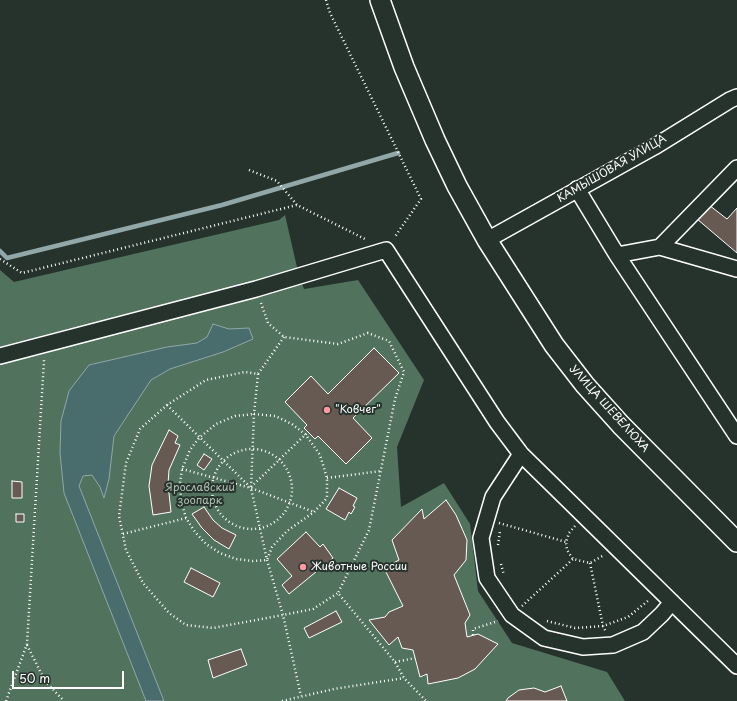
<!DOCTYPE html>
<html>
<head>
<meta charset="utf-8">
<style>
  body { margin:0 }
  #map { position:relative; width:737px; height:701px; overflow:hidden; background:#26332d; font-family:"Playpen Sans",sans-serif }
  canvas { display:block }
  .scale { position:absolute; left:12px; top:671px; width:112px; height:18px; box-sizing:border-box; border:2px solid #fff; border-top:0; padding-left:5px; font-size:12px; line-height:14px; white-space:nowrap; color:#fff; -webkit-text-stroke:3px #26332d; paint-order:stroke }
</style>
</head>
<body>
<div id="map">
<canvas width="737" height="701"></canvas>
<div class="scale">50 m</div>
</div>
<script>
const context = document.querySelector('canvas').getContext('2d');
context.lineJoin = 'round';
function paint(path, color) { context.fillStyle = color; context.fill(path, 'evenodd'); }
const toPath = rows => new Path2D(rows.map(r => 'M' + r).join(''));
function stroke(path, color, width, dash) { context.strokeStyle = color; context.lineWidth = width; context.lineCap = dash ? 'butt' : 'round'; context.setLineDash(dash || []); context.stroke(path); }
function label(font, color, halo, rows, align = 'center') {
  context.font = font + ' "Playpen Sans",sans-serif'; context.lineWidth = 4; context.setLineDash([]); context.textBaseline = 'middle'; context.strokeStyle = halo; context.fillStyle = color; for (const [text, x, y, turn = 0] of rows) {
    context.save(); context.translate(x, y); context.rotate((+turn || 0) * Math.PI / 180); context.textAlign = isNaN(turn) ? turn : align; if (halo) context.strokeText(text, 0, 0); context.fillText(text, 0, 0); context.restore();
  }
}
paint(toPath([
  [285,215,299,276,304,289,358,280,424,380,397,447,401,507,444,483,470,524,478,591,512,643,607,672,625,701,0,701,0,270,14,282,279,220]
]), '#51725d');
const water = toPath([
  [213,324,229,329,249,328,253,339,223,352,170,369,151,380,114,436,109,479,104,498,100,487,92,475,83,476,79,486,164,701,146,701,64,493,60,453,61,421,69,391,89,365,167,347,197,343,207,337,213,324]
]);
paint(water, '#496d6d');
stroke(water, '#92a7a7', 1);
stroke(toPath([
  [0,251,7,258,222,205,398,153]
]), '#92a7a7', 4.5);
const building = toPath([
  [709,205,727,219,737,208,737,253,697,219,709,205],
  [374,348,399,373,353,418,372,438,346,464,318,436,315,439,304,428,307,425,285,402,311,376,328,394,374,348],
  [169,430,178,436,175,443,180,445,169,470,168,484,171,512,153,515,149,486,152,465,169,430],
  [204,454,212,459,204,470,197,465,204,454],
  [12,481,22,482,22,498,12,498,12,481],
  [339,488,357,498,353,506,355,507,351,514,349,512,345,520,326,509,339,488],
  [446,500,456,515,467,540,466,560,454,575,470,615,465,623,467,637,478,634,498,644,475,669,458,678,428,684,427,674,420,677,413,650,402,648,398,637,389,645,369,620,385,617,389,612,403,606,384,568,399,560,392,540,422,509,424,519,446,500],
  [204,507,213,520,222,528,236,535,229,549,214,540,202,528,192,514,204,507],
  [16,514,24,514,24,522,16,522,16,514],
  [306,532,320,547,323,544,333,558,289,594,282,585,292,576,277,559,306,532],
  [191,568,220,583,213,597,184,582,191,568],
  [336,611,342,622,309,638,304,628,336,611],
  [241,649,247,665,213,678,208,660,241,649],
  [561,686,567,701,506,701,508,698,519,690,534,688,545,692,561,686]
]);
paint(building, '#665a53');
stroke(building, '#fff', 1);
const minor = toPath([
  [577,189,617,255,737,436],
  [487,240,654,147,730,100,737,97],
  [660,247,737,168],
  [617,255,660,247,737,269],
  [0,356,256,289,386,250,497,422,521,454,737,666],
  [521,454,493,497,481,538,487,578,512,615,544,638,583,647,613,645,643,632,662,614,672,602]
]);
const major = toPath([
  [380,0,404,67,435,140,457,186,487,240,554,345,585,385,621,425,737,542]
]);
stroke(minor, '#fff', 18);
stroke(major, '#fff', 22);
stroke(toPath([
  [326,0,330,13,421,199,394,238],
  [249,170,277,181,297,205],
  [0,259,22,273,297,205,367,240],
  [261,303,268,323,284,337,338,344,368,333,389,341,404,372,395,399,369,530,338,593,395,662,404,678,426,701],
  [284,337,258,374,245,372,206,380,167,405,140,429,126,463,119,516,126,550,143,583,169,613,186,625,213,628,283,615,313,609,338,593],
  [258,374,254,414,251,488,267,560,283,615,301,696],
  [167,405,250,487],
  [254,414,275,416,292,424,306,435,320,455,327,478,327,498,314,512,287,531,272,547,267,560,253,561,236,559,220,553,206,544,195,532,186,518,181,501,180,483,182,469,190,450,199,438,216,424,235,416,254,414],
  '212 489a40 40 0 1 1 80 0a40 40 0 1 1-80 0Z',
  [182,469,251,488,314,512],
  [327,478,381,471],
  [251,487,308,432],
  [499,523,566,542],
  [575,526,569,533,566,542,567,550,573,559,590,563,604,555],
  [123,534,186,518],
  [498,545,500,531],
  [590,563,603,626,606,632],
  [501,564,504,575],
  [522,606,573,559],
  [547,621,575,628,603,626,628,617,649,600],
  [473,635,473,629,498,621],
  [27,645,45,681,64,701],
  [395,662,415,658],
  [6,701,27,644,44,360],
  [282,701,334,689,404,678]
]), '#fff', 2.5, [1, 3]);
stroke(minor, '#26332d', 15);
stroke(major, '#26332d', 19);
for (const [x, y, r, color] of [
  [327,410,4,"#ff9aa2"],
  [303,567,4,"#ff9aa2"]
]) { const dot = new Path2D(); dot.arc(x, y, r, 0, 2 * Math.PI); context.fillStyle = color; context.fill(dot); stroke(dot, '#26332d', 1.5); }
label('11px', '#fff', '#26332d', [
  ["КАМЫШОВАЯ УЛИЦА",612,169,-30],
  ["УЛИЦА ШЕВЕЛЮХА",609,409,48]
]);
label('11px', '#fff', '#26332d', [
  ["\"Ковчег\"",335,410],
  ["Животные России",311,567]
], 'left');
label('11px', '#b1c0b6', '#26332d', [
  ["Ярославский",200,488],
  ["зоопарк",200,501]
]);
</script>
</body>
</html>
